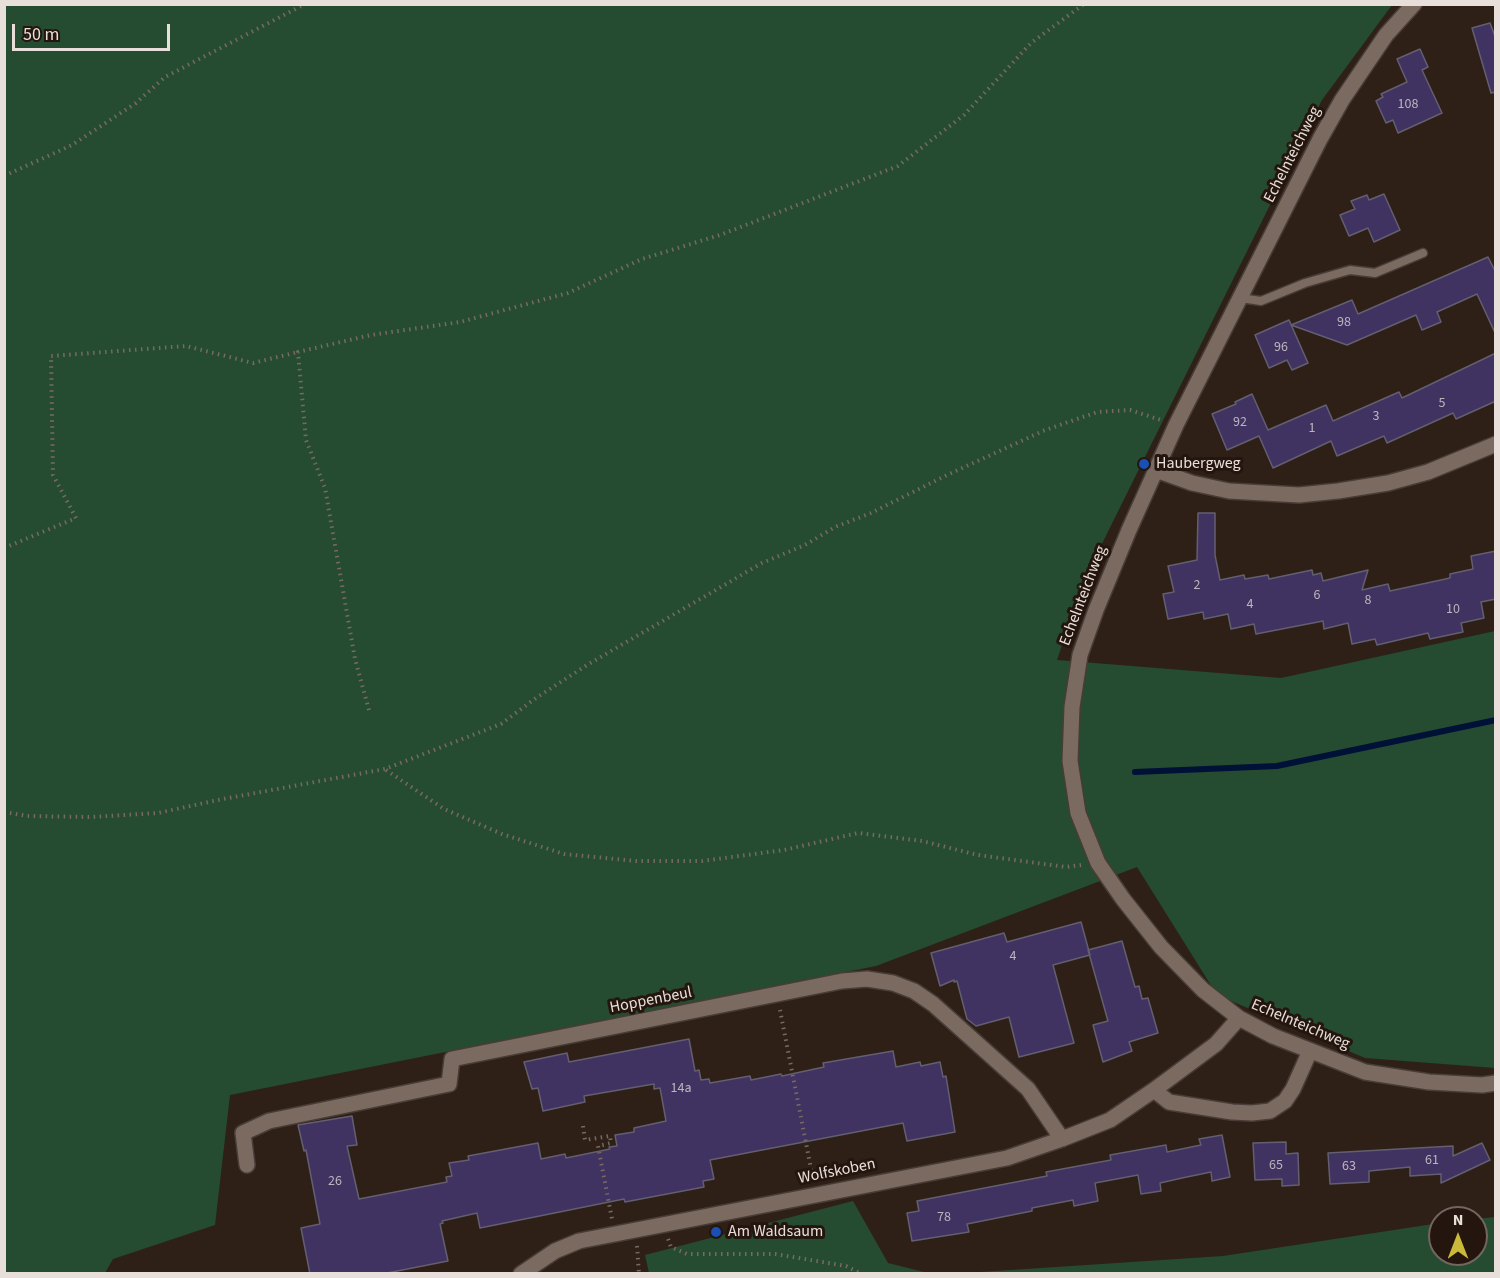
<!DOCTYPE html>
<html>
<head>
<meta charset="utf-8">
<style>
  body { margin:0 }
  #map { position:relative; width:1500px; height:1278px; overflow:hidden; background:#2e2017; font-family:"Source Sans 3",sans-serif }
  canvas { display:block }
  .frame { position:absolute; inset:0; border:6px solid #e9dfda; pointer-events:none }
  .north { position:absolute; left:1428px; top:1206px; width:60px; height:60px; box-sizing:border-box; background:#24160e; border:2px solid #736660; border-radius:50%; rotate:0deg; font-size:16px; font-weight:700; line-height:24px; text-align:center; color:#e9dfda }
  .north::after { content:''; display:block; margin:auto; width:21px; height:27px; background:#cbb939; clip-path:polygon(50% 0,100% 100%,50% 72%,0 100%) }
  .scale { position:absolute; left:12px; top:24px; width:158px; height:27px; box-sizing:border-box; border:3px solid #e9dfda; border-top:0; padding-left:8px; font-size:18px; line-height:21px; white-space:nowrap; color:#e9dfda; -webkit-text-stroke:4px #24160e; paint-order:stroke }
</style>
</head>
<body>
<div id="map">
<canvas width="1500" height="1278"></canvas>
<div class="frame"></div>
<div class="north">N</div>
<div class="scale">50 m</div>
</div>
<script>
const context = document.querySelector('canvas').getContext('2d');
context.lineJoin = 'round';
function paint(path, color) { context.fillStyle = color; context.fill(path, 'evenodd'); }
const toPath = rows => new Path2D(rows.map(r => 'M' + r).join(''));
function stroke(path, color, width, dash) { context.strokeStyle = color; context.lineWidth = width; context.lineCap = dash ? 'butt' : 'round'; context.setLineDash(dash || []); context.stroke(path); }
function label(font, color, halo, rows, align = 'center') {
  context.font = font + ' "Source Sans 3",sans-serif'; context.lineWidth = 6; context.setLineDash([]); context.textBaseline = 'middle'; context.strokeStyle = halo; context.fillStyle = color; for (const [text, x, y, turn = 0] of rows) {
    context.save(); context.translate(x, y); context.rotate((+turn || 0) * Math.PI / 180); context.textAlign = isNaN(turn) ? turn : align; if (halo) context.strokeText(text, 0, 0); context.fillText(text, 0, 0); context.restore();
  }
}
paint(toPath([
  [5,5,1392,5,1322,100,1083,582,1057,660,1281,678,1495,631,1495,1068,1365,1058,1217,995,1137,867,876,966,230,1095,215,1225,113,1259,105,1273,5,1274],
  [853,1201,888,1263,928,1273,649,1273,645,1255],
  [1495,1217,1495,1273,965,1273,1223,1256,1440,1223,1440,1254,1476,1254,1476,1219]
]), '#254c30');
stroke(toPath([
  [1135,772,1277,766,1496,720]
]), '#001137', 6);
const building = toPath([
  [1490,23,1496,39,1496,92,1491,93,1472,28,1490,23],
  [1420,49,1428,67,1422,70,1442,113,1398,133,1393,120,1386,123,1376,101,1383,97,1381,94,1407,82,1397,59,1420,49],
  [1384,194,1400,230,1374,242,1368,228,1349,236,1340,215,1355,209,1351,201,1367,195,1369,200,1384,194],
  [1488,257,1496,273,1496,335,1477,294,1437,312,1441,322,1422,330,1416,315,1347,345,1291,325,1352,300,1358,314,1488,257],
  [1289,320,1308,363,1292,370,1287,360,1269,368,1255,335,1289,320],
  [1496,353,1496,401,1456,419,1453,413,1387,443,1384,436,1337,456,1331,441,1273,468,1259,436,1227,450,1212,414,1236,404,1235,402,1252,394,1268,430,1326,405,1333,421,1399,392,1402,398,1496,353],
  [1198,513,1215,513,1215,555,1220,580,1244,575,1245,579,1268,575,1269,579,1312,570,1313,575,1321,573,1323,581,1368,570,1362,590,1388,584,1390,591,1450,578,1450,574,1473,569,1471,556,1496,551,1496,599,1481,602,1484,618,1461,623,1463,632,1430,639,1428,633,1377,645,1375,639,1352,644,1348,623,1324,629,1323,621,1256,634,1254,624,1231,629,1228,614,1204,619,1203,612,1168,619,1163,594,1174,592,1168,566,1197,560,1198,513],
  [1081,922,1090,955,1053,965,1074,1043,1019,1057,1009,1017,976,1026,967,1019,957,981,954,982,954,980,940,986,931,953,1004,933,1007,942,1081,922],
  [1122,941,1135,987,1139,986,1142,999,1148,998,1158,1033,1129,1042,1132,1051,1103,1062,1093,1025,1108,1021,1088,950,1122,941],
  [689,1039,695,1071,699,1070,701,1080,709,1079,710,1083,750,1076,751,1080,781,1074,782,1076,824,1067,823,1063,893,1051,896,1067,920,1062,921,1066,940,1062,943,1077,946,1076,955,1132,907,1141,903,1123,710,1160,714,1179,703,1181,704,1187,625,1202,624,1199,480,1228,477,1213,442,1221,443,1223,440,1224,448,1261,382,1274,310,1274,301,1228,320,1224,306,1150,304,1151,298,1125,352,1116,357,1145,347,1146,359,1199,447,1182,446,1177,452,1176,449,1163,469,1160,468,1156,538,1143,541,1159,565,1154,566,1158,610,1149,609,1147,617,1146,615,1135,634,1132,634,1128,666,1121,660,1088,654,1089,654,1084,584,1096,585,1102,543,1111,538,1088,532,1089,524,1062,567,1053,569,1062,689,1039],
  [1222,1135,1230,1177,1212,1181,1211,1172,1182,1178,1160,1183,1161,1191,1141,1194,1138,1175,1095,1183,1098,1201,1074,1206,1073,1200,1032,1208,1032,1211,967,1224,969,1232,912,1241,907,1213,919,1211,917,1201,1047,1176,1046,1172,1111,1160,1110,1155,1166,1145,1167,1152,1201,1145,1199,1139,1222,1135],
  [1286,1142,1286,1154,1298,1153,1299,1185,1282,1186,1282,1179,1255,1180,1253,1143,1286,1142],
  [1482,1143,1490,1160,1441,1183,1441,1174,1410,1176,1410,1167,1369,1171,1369,1182,1330,1184,1328,1153,1453,1146,1453,1156,1482,1143]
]);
paint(building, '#403261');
stroke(building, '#635f70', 1.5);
const lane = toPath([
  [1240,298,1261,301,1305,283,1350,270,1375,273,1423,253]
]);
const street = toPath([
  [1414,4,1386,35,1342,100,1320,139,1176,425,1129,530,1096,610,1080,655,1072,707,1070,761,1078,813,1098,863,1123,899,1161,947,1203,990,1239,1018,1273,1036,1365,1072,1429,1082,1482,1085,1496,1083],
  [1156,470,1192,483,1229,491,1299,495,1338,491,1388,483,1428,472,1496,444],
  [1154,1090,1169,1102,1232,1112,1252,1113,1270,1111,1285,1101,1293,1089,1310,1051],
  [247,1165,243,1133,269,1121,449,1084,452,1059,842,981,867,979,893,983,914,991,933,1004,1028,1089,1062,1139],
  [521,1274,555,1251,579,1241,1007,1158,1062,1139,1110,1120,1154,1090,1216,1044,1239,1018]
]);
stroke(lane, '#483c37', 11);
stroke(street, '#483c37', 18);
stroke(toPath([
  [1294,132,1305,131],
  [4,176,72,145,136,103,165,77,305,4],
  [4,548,76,518,53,475,51,356,186,346,253,363,298,352],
  [369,710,355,659,325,488,306,440,298,352,371,335,460,322,568,293,642,259,720,235,898,166,964,115,1031,43,1084,4],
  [386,770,444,809,502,834,564,854,636,861,702,861,784,850,858,833,922,841,978,855,1066,867,1081,865],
  [4,812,27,816,91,817,158,813,223,799,385,769,501,724,536,698,587,665,762,563,805,545,835,527,871,513,945,476,1043,431,1097,412,1130,410,1161,420],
  [780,1010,813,1179],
  [583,1126,585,1140,610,1136,611,1143,598,1146,612,1219],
  [668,1239,671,1247,687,1254,775,1254,846,1266,862,1274],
  [637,1246,639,1274]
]), '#776a63', 4, [1.5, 4.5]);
stroke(lane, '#7b6a60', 8);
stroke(street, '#7b6a60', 15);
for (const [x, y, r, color] of [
  [1144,464,6,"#1a4fb4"],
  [716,1232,6,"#1a4fb4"]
]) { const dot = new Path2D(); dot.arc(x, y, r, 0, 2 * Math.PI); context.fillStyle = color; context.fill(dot); stroke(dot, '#24160e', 2); }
label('14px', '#bfb4bc', null, [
  ["108",1408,105],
  ["98",1344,323],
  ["96",1281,348],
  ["5",1442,404],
  ["3",1376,417],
  ["92",1240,423],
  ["1",1312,429],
  ["2",1197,586],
  ["6",1317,596],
  ["8",1368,601],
  ["4",1250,605],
  ["10",1453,610],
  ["4",1013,957],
  ["14a",681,1089],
  ["61",1432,1161],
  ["65",1276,1166],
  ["63",1349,1167],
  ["26",335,1182],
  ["78",944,1218]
]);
label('16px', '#e9dfda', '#24160e', [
  ["Echelnteichweg",1293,155,-63],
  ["Echelnteichweg",1084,596,-69],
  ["Hoppenbeul",651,1001,-11],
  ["Echelnteichweg",1300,1025,23],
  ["Wolfskoben",837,1172,-11]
]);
label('16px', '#e9dfda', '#24160e', [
  ["Haubergweg",1156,464],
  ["Am Waldsaum",728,1232]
], 'left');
</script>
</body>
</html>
